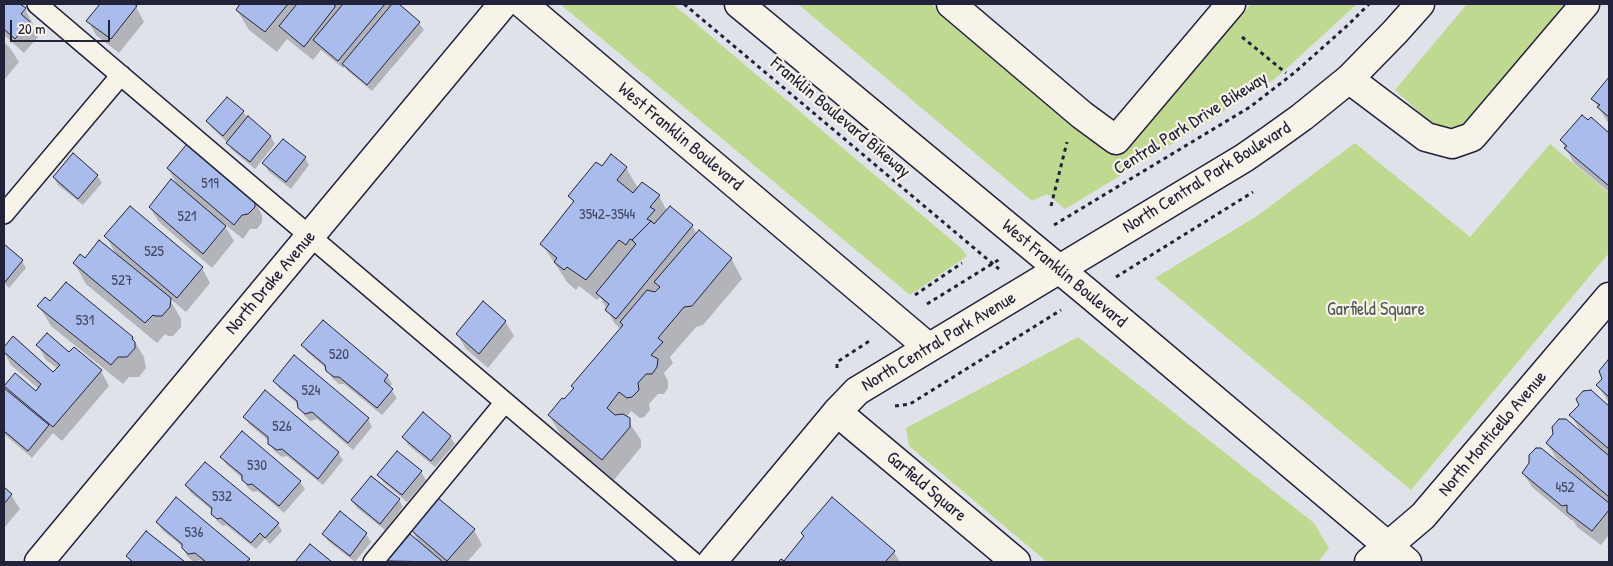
<!DOCTYPE html>
<html>
<head>
<meta charset="utf-8">
<style>
  body { margin:0 }
  #map { position:relative; width:1613px; height:566px; overflow:hidden; background:#e0e2e9; font-family:"Patrick Hand",sans-serif }
  canvas { display:block }
  .frame { position:absolute; inset:0; border:5px solid #22223b; pointer-events:none }
  .scale { position:absolute; left:10px; top:20px; width:100px; height:22px; box-sizing:border-box; border:2px solid #22223b; border-top:0; padding-left:6px; font-size:15px; line-height:18px; white-space:nowrap; color:#22223b; -webkit-text-stroke:4px #f7f3e8; paint-order:stroke }
</style>
</head>
<body>
<div id="map">
<canvas width="1613" height="566"></canvas>
<div class="frame"></div>
<div class="scale">20 m</div>
</div>
<script>
const context = document.querySelector('canvas').getContext('2d');
context.lineJoin = 'round';
function paint(path, color) { context.fillStyle = color; context.fill(path, 'evenodd'); }
const toPath = rows => new Path2D(rows.map(r => 'M' + r).join(''));
function stroke(path, color, width, dash) { context.strokeStyle = color; context.lineWidth = width; context.lineCap = dash ? 'butt' : 'round'; context.setLineDash(dash || []); context.stroke(path); }
function label(font, color, halo, rows, align = 'center') {
  context.font = font + ' "Patrick Hand",sans-serif'; context.lineWidth = 4.5; context.setLineDash([]); context.textBaseline = 'middle'; context.strokeStyle = halo; context.fillStyle = color; for (const [text, x, y, turn = 0] of rows) {
    context.save(); context.translate(x, y); context.rotate((+turn || 0) * Math.PI / 180); context.textAlign = isNaN(turn) ? turn : align; if (halo) context.strokeText(text, 0, 0); context.fillText(text, 0, 0); context.restore();
  }
}
paint(toPath([
  [560,4,673,4,962,249,967,256,910,295],
  [798,4,931,4,1110,151,1129,145,1251,4,1357,4,1276,78,1164,149,1065,209,1047,194,1032,201],
  [1467,4,1567,4,1466,125,1440,131,1395,90],
  [1355,143,1470,237,1550,144,1609,193,1609,253,1411,490,1155,278,1257,216],
  [1078,337,1314,523,1329,548,1318,562,1047,562,909,446,906,428]
]), '#bfd990');
paint(toPath([
  [4,4,18,4,25,9,33,24,31,26,38,37,24,53,4,35],
  [101,4,132,4,136,7,144,22,119,53,96,35,88,21],
  [241,4,397,4,419,23,424,30,372,91,348,71,345,66,343,68,321,50,313,60,287,39,277,52,249,30,237,10],
  [4,42,10,48,19,62,4,80],
  [1609,79,1609,124,1593,99],
  [243,112,247,117,271,137,275,144,255,169,232,150,228,143,212,128,207,121],
  [1591,119,1609,135,1609,192,1574,163,1561,140],
  [611,156,626,168,638,188,659,196,667,211,692,226,697,234,731,258,742,279,703,325,696,327,670,357,673,363,664,373,668,381,668,388,664,394,658,394,649,404,650,410,644,417,640,418,631,411,626,418,641,440,641,447,614,480,561,435,549,415,574,390,572,386,621,329,615,324,600,297,597,300,579,286,576,290,567,282,542,244,574,204,570,196,602,167],
  [305,158,309,165,291,189,268,171,264,163],
  [168,169,254,200,262,215,262,222,257,229,250,229,243,239,223,223,234,241,212,268,159,222,150,208,178,186],
  [97,176,102,183,83,205,58,185,54,177],
  [106,236,202,268,210,283,186,312,169,298,181,319,181,327,173,336,168,336,165,334,157,343,86,284,74,263,85,259,117,256],
  [4,245,22,261,26,268,9,288,4,283],
  [50,303,132,337,144,357,146,368,139,377,129,377,123,384,51,326,39,306],
  [323,321,387,376,392,384,389,387,397,398,382,415,344,384,339,384,332,378,327,369,307,352,303,345],
  [505,321,514,336,488,368,466,349,457,334],
  [14,338,53,374,58,369,46,360,38,345,70,354,101,371,109,386,62,441,53,433,32,458,4,434,4,390,11,396,6,386,36,393,39,389,11,365,4,352,4,349],
  [294,357,368,419,372,427,353,450,317,419,310,421,304,415,299,405,279,388,275,381],
  [1609,362,1609,403,1598,385,1603,379],
  [266,392,338,453,343,460,323,485,287,456,282,457,274,451,269,441,249,424,245,417],
  [1591,392,1609,407,1609,535,1601,545,1577,527,1573,520,1571,520,1532,487,1523,473,1567,471,1568,469,1556,458,1547,443,1582,434,1571,415],
  [423,414,450,437,455,444,435,467,408,445,404,438],
  [242,433,300,482,305,489,284,513,258,491,253,492,248,488,243,479,226,464,222,457],
  [397,453,421,472,426,480,407,502,383,482,379,475],
  [186,485,278,524,282,531,270,544,265,539,256,549,226,525,223,526,217,521,213,511,191,493],
  [4,488,11,495,20,509,4,528],
  [399,500,403,507,385,530,357,508,352,501],
  [340,513,366,534,371,542,355,562,328,541,324,534],
  [157,522,249,559,250,562,203,562,200,560,193,562,187,556,183,547,162,530],
  [474,530,482,545,467,562,389,561,410,536,420,544,412,531],
  [147,533,183,562,131,562,127,556],
  [802,534,894,552,900,562,784,562,805,538]
]), '#0003');
const building = toPath([
  [4,4,20,4,26,8,21,14,30,22,15,39,4,29,4,4],
  [100,4,134,4,137,6,111,39,86,21,100,4],
  [240,4,288,4,265,32,236,10,240,4],
  [297,4,335,4,335,7,304,47,279,26,297,4],
  [343,4,385,4,338,61,313,40,343,4],
  [392,4,399,4,420,22,367,85,342,64,392,4],
  [1609,77,1609,117,1597,107,1600,105,1591,99,1609,77],
  [227,97,244,111,223,136,206,121,227,97],
  [1582,115,1588,120,1591,117,1609,133,1609,186,1564,148,1567,146,1560,140,1582,115],
  [248,116,271,136,250,162,226,143,248,116],
  [283,139,306,157,286,182,262,163,283,139],
  [187,144,255,199,255,207,248,214,242,215,234,225,167,168,187,144],
  [73,153,98,175,78,199,53,177,73,153],
  [611,154,627,167,617,180,633,193,642,182,660,195,650,207,655,210,647,219,651,221,632,240,630,239,626,245,619,240,586,280,567,267,564,270,554,262,557,258,540,244,574,201,568,196,596,162,602,166,611,154],
  [171,179,226,226,203,254,149,207,171,179],
  [130,206,203,267,177,298,104,236,130,206],
  [670,206,693,225,616,319,605,310,609,304,596,293,636,244,632,240,651,221,654,224,670,206],
  [699,230,732,258,692,306,684,307,658,338,663,342,651,355,658,359,657,367,652,374,646,374,638,383,639,390,632,397,627,398,619,392,607,408,615,415,623,414,630,418,630,427,602,460,548,415,562,398,564,399,574,388,571,386,623,325,620,322,647,290,655,292,660,287,654,282,699,230],
  [99,240,171,298,170,307,162,316,155,316,153,315,145,323,73,263,80,254,85,258,99,240],
  [4,244,23,260,5,282,4,281,4,244],
  [66,282,133,337,132,339,135,342,135,348,127,357,118,357,111,365,37,306,45,297,50,301,66,282],
  [483,301,506,321,479,354,456,334,483,301],
  [323,320,388,375,384,381,393,389,377,408,339,377,334,377,326,371,325,365,301,345,323,320],
  [47,333,69,352,74,347,102,370,53,427,4,386,15,373,36,391,41,384,4,352,4,347,13,336,53,372,60,365,36,345,47,333],
  [294,355,369,418,348,443,312,412,305,414,298,408,297,401,273,381,294,355],
  [1608,360,1609,360,1609,397,1596,385,1602,379,1599,371,1608,360],
  [4,388,49,425,28,451,4,431,4,388],
  [265,390,339,452,318,479,282,449,277,450,268,444,268,437,243,417,265,390],
  [1591,390,1609,406,1609,449,1569,415,1579,405,1576,399,1583,391,1591,390],
  [423,412,451,436,431,461,402,437,423,412],
  [1559,419,1566,419,1609,456,1609,497,1546,443,1553,434,1552,427,1559,419],
  [242,431,301,481,279,506,252,484,248,485,242,480,242,475,220,457,242,431],
  [1536,448,1541,448,1609,503,1609,510,1592,531,1567,512,1567,505,1562,506,1522,473,1529,463,1529,455,1536,448],
  [397,451,422,471,402,495,377,475,397,451],
  [205,462,279,523,265,538,260,533,251,543,221,518,217,519,211,514,212,508,185,485,205,462],
  [371,476,400,499,380,524,351,500,371,476],
  [4,487,12,494,4,504,4,487],
  [176,497,250,559,246,562,206,562,195,553,188,554,182,548,182,544,156,522,176,497],
  [832,497,895,551,885,562,778,562,781,559,784,561,804,536,801,533,832,497],
  [438,498,475,529,447,561,411,530,438,498],
  [340,511,367,533,350,556,322,534,340,511],
  [146,531,185,562,133,562,126,556,146,531],
  [410,534,443,562,387,561,410,534],
  [310,544,332,562,295,562,310,544]
]);
paint(building, '#aabceb');
stroke(building, '#22223b', 1);
const lane = toPath([
  [37,4,693,562],
  [4,214,121,75],
  [373,562,505,402]
]);
const street = toPath([
  [523,4,928,347],
  [951,4,1082,115,1116,140,1231,4],
  [1349,79,1426,137,1452,144,1472,137,1585,4],
  [837,412,1016,562],
  [39,562,503,4],
  [1369,562,1423,516,1609,297]
]);
const secondary = toPath([
  [739,4,1088,293,1407,562],
  [712,562,837,412,857,391,1244,158,1270,140,1302,117,1349,79,1395,32,1420,4]
]);
stroke(lane, '#22223b', 22);
stroke(street, '#22223b', 31);
stroke(secondary, '#22223b', 31);
stroke(toPath([
  [684,4,999,269],
  [1242,37,1286,73],
  [1051,206,1067,142],
  [1054,225,1250,107,1294,73,1348,25,1369,4],
  [1116,277,1253,192],
  [915,295,962,263],
  [927,304,1000,259],
  [837,368,837,362,871,340],
  [895,406,910,404,1061,310]
]), '#22223b', 3, [4, 4]);
stroke(lane, '#f7f3e8', 19);
stroke(street, '#f7f3e8', 28);
stroke(secondary, '#f7f3e8', 28);
label('15px', '#444867', null, [
  ["519",210,184],
  ["3542-3544",607,215],
  ["521",187,217],
  ["525",154,252],
  ["527",122,281],
  ["531",85,321],
  ["520",339,355],
  ["524",311,391],
  ["526",282,427],
  ["530",257,466],
  ["452",1565,488],
  ["532",222,497],
  ["536",194,533]
]);
label('18px', '#22223b', '#f7f3e8', [
  ["Franklin Boulevard Bikeway",840,118,40],
  ["Central Park Drive Bikeway",1191,124,-32],
  ["West Franklin Boulevard",680,137,40],
  ["North Central Park Boulevard",1207,178,-32],
  ["West Franklin Boulevard",1064,274,40],
  ["North Drake Avenue",271,283,-50],
  ["North Central Park Avenue",939,342,-31],
  ["North Monticello Avenue",1493,434,-50],
  ["Garfield Square",926,487,40]
]);
label('18px', '#515954', '#f7f3e8', [
  ["Garfield Square",1376,310]
]);
</script>
</body>
</html>
